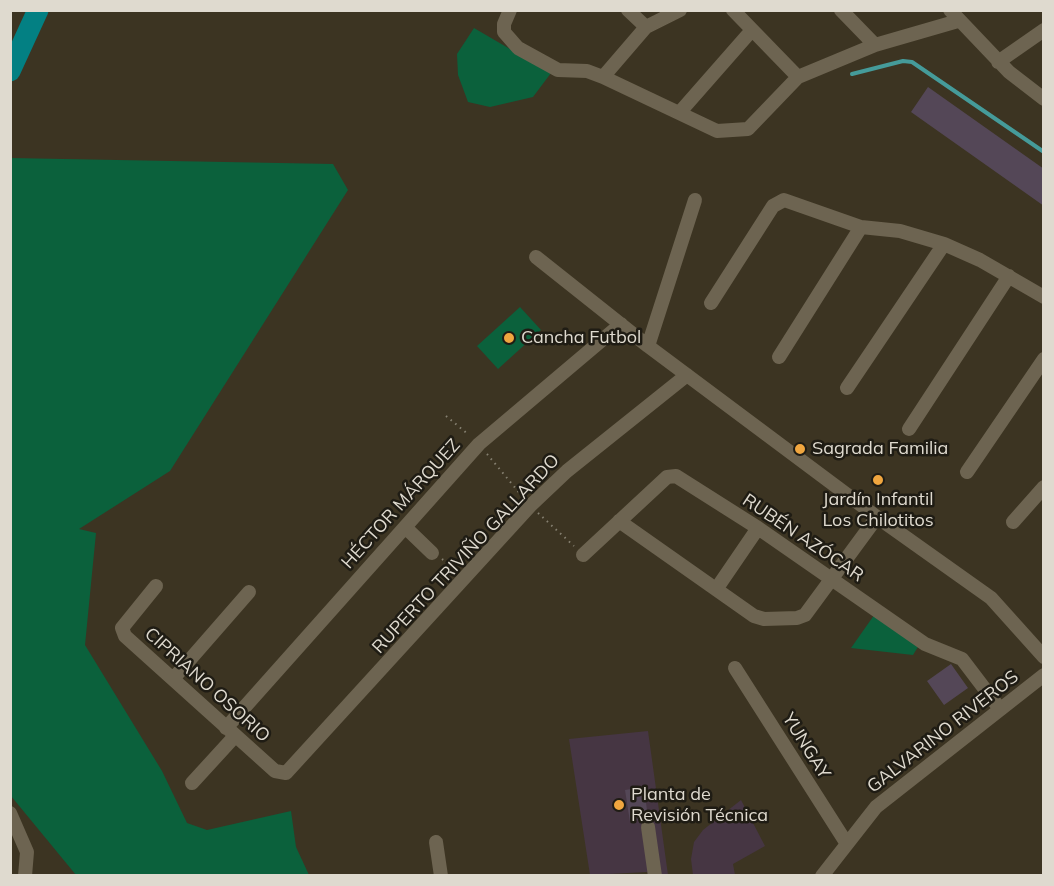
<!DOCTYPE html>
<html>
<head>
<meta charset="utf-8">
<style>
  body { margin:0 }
  #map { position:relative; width:1054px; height:886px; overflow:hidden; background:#3c3422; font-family:Mulish,sans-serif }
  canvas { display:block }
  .frame { position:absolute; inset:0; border:12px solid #dfdacf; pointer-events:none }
</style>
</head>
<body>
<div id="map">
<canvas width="1054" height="886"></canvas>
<div class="frame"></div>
</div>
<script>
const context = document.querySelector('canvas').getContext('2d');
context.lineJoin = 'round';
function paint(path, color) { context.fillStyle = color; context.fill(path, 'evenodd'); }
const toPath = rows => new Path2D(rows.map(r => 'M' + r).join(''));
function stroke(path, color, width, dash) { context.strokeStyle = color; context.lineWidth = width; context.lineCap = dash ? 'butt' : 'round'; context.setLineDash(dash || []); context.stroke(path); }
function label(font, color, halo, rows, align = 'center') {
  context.font = font + ' Mulish,sans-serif'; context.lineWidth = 5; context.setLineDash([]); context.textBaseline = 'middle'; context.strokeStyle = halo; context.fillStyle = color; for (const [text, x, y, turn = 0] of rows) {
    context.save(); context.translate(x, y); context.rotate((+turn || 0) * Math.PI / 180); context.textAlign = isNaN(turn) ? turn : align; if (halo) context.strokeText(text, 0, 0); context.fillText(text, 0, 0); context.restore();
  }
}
paint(toPath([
  [648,731,668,875,648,875,647,872,590,875,569,739],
  [741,800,765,846,733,864,735,875,693,875,691,859,694,842,703,830]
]), '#463643');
paint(toPath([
  [474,28,551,73,533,97,490,107,468,102,458,75,457,54],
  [10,158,333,164,348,190,170,471,79,529,96,533,85,645,162,771,187,823,207,830,291,811,296,847,309,875,76,875,11,796],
  [520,307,541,330,498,369,477,346],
  [877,611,921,642,913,655,851,648]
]), '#0b613c');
stroke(toPath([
  [852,74,903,61,912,62,1044,152]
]), '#459b9a', 4);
stroke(toPath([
  [10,71,38,10]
]), '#038083', 21);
paint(toPath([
  [928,87,1044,169,1044,206,911,112],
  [951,664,968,688,944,705,927,681],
  [644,787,648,818,630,822,625,790]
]), '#544757');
stroke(toPath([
  [446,416,469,435],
  [487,454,522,496],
  [538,513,574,546],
  [442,559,457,570]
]), '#868071', 2, [1.5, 4.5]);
stroke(toPath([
  [510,10,504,24,504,32,518,48,558,70,587,71,603,77,717,131,748,129,798,77,875,45,958,21],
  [628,10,646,27],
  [733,10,798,77],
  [841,10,875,45],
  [950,10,1009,72,1044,99],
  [998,62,1044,30],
  [603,77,646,27,680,10],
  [680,112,752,30],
  [536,257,648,346,877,517,991,598,1044,657],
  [711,303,773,206,784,200,861,227,900,231,944,244,980,260,1044,297],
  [648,346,695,200],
  [779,357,861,227],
  [847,388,944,244],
  [909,429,1009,276],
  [967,472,1044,359],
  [619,521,754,616,764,619,797,618,805,615,877,517],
  [1013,522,1044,487],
  [405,527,432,553],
  [583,555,667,477,676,476,758,528,925,644,962,659,1000,709],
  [156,586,122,628,125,636,275,771,286,773,530,506,567,471,687,375],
  [717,588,758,528],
  [735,668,847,844],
  [173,679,249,592],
  [226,728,479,444,621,324],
  [192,783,235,736],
  [10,813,27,852,25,876],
  [648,827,655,876],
  [436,842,441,876],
  [822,876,876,807,1044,675]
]), '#6d6451', 14);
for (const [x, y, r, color] of [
  [509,338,6,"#f0a63f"],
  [800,449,6,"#f0a63f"],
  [878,480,6,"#f0a63f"],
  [619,805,6,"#f0a63f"]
]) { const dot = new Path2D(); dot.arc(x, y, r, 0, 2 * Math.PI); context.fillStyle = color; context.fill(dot); stroke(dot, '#1f1c14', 2); }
label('18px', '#dfdacf', '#1f1c14', [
  ["Cancha Futbol",521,338],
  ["Sagrada Familia",812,449],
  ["Jardín Infantil",878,500,"center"],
  ["Los Chilotitos",878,521,"center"],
  ["Planta de",631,795],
  ["Revisión Técnica",631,816]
], 'left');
label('18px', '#dfdacf', '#1f1c14', [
  ["HÉCTOR MÁRQUEZ",401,504,-48],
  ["RUBÉN AZÓCAR",803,538,34],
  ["RUPERTO TRIVIÑO GALLARDO",466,554,-47],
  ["CIPRIANO OSORIO",207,685,42],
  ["GALVARINO RIVEROS",943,732,-38],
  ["YUNGAY",806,746,58]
]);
</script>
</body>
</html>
